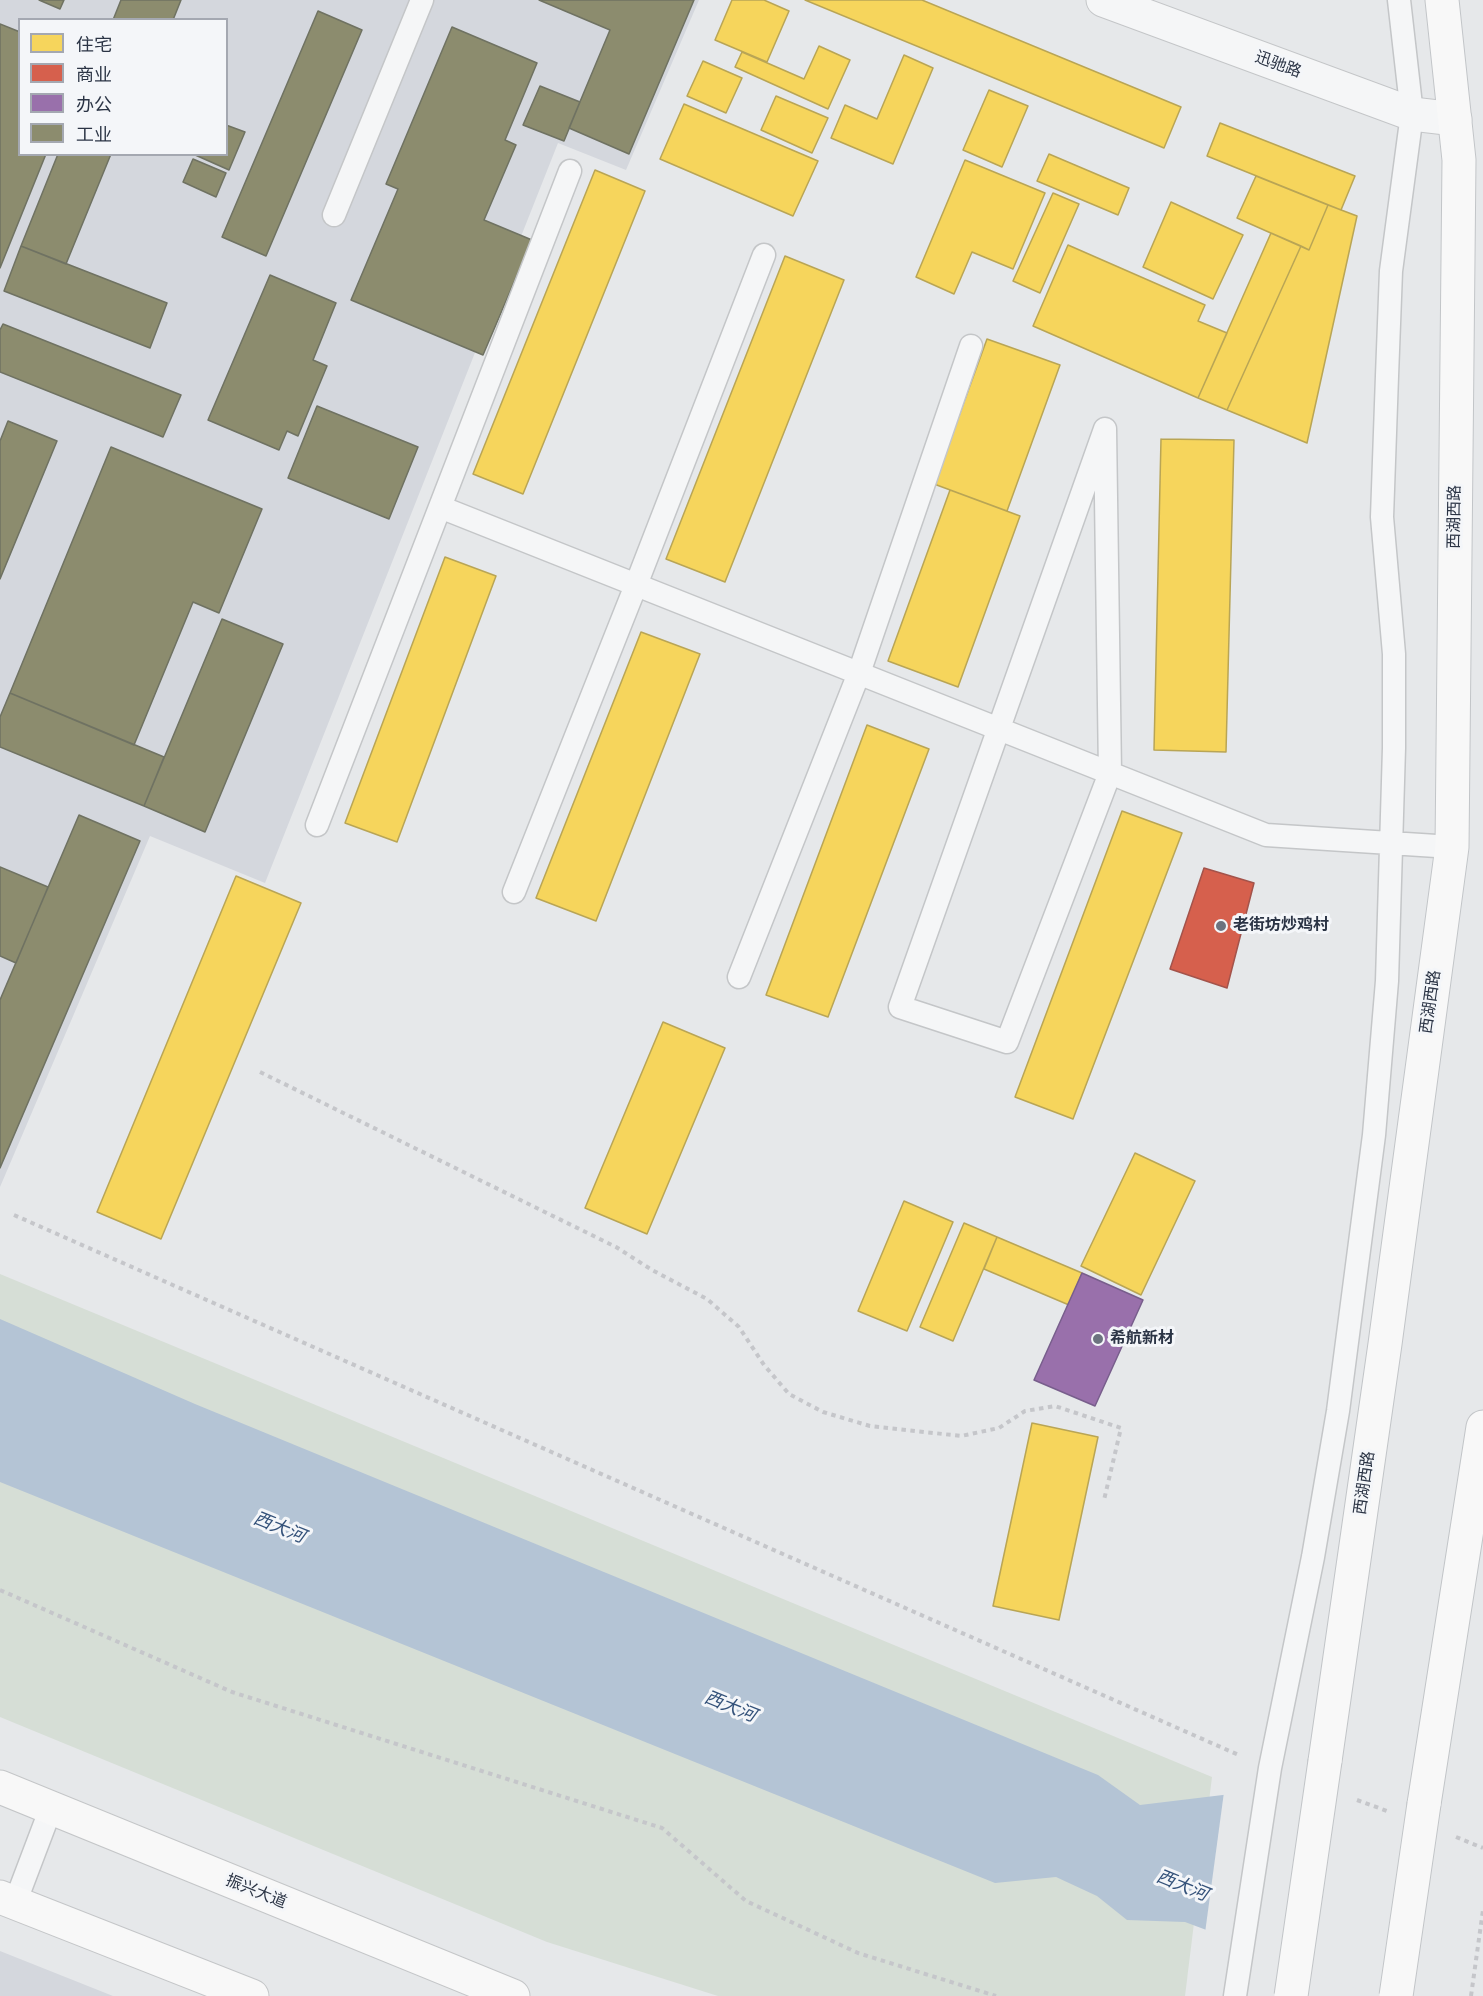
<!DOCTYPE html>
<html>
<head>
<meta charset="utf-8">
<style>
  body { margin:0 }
  #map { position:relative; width:1483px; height:1996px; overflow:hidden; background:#e6e8ea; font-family:"Space Grotesk","Noto Sans SC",sans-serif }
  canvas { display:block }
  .legend { position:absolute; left:18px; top:18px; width:210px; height:138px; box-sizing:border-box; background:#f4f6f9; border:2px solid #a4a8b1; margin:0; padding:8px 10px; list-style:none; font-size:18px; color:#2b3445 }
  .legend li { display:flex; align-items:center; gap:12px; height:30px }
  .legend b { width:30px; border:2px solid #a4a8b1 }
</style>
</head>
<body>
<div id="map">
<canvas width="1483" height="1996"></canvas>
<ul class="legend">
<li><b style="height:16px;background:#f6d55c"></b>住宅</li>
<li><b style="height:16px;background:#d6604d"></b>商业</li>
<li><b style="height:16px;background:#9970ab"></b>办公</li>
<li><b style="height:16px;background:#8c8c6e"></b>工业</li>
</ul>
</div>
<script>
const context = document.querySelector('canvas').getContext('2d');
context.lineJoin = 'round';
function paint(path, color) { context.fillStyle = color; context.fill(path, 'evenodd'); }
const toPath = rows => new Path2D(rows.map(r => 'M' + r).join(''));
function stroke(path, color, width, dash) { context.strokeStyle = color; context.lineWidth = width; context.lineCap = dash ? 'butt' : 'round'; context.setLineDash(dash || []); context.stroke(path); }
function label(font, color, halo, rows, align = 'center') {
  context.font = font + ' "Space Grotesk","Noto Sans SC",sans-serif'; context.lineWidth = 6; context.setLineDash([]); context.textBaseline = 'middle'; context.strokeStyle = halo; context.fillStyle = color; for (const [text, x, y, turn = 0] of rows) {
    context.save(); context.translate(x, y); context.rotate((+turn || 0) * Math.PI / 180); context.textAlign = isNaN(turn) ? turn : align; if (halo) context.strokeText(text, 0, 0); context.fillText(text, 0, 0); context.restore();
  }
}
paint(toPath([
  [0,0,699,0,626,170,558,143,265,883,150,836,0,1187],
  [20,20,226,20,226,154,20,154],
  [0,1951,113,1996,0,1996]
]), '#d4d7dd');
paint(toPath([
  [0,1274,1212,1777,1185,1996,718,1996,547,1942,0,1717]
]), '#d6ded6');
paint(toPath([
  [0,1319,195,1404,1098,1775,1140,1805,1231,1794,1483,1996,1383,1996,1185,1922,1127,1920,1097,1896,1056,1877,995,1883,0,1482]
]), '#b4c4d5');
paint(toPath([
  [1232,1791,1483,1880,1483,1996,1375,1996,1205,1933,1224,1792]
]), '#e6e8ea');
const homes = toPath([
  [732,0,764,0,789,11,767,62,715,40,732,0],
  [805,0,922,0,1181,107,1164,148,805,0],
  [819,46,850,60,828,109,735,67,742,52,804,79,819,46],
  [904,55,933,68,893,164,831,138,845,105,877,119,904,55],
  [703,61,742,78,726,113,687,96,703,61],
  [989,90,1028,106,1002,167,963,150,989,90],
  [776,96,828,118,812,153,761,130,776,96],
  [684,104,818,161,793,216,660,159,684,104],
  [1220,123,1355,176,1341,210,1207,156,1220,123],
  [1049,154,1129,188,1118,215,1037,181,1049,154],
  [965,160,1045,193,1013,269,972,252,954,294,916,277,965,160],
  [595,170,645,191,523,494,473,474,595,170],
  [1256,176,1328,205,1309,250,1237,218,1256,176],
  [1053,193,1079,204,1040,293,1013,281,1053,193],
  [1171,202,1243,235,1213,299,1143,267,1171,202],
  [1328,205,1357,216,1307,443,1227,410,1301,246,1309,250,1328,205],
  [1271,233,1301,246,1227,410,1198,398,1271,233],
  [1068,245,1205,305,1198,321,1227,333,1198,398,1033,326,1068,245],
  [785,256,844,280,725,582,666,559,785,256],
  [987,339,1060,365,1007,511,934,484,987,339],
  [1161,439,1234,440,1226,752,1154,750,1161,439],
  [950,490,1020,516,958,687,888,661,950,490],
  [445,557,496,576,397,842,345,823,445,557],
  [641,632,700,654,596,921,536,898,641,632],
  [867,725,929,749,828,1017,766,995,867,725],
  [1122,811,1182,833,1073,1119,1015,1097,1122,811],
  [236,876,301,903,161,1239,97,1212,236,876],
  [663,1022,725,1048,647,1234,585,1208,663,1022],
  [1135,1153,1195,1181,1141,1295,1081,1266,1135,1153],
  [904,1201,953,1222,907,1331,858,1311,904,1201],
  [964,1223,997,1237,953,1341,920,1327,964,1223],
  [997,1237,1082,1273,1069,1305,984,1269,997,1237],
  [1032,1423,1098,1437,1059,1620,993,1606,1032,1423]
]);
paint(homes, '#f6d55c');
stroke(homes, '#b9a555', 1.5);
const shops = toPath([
  [1204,868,1254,883,1227,988,1170,969,1204,868]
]);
paint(shops, '#d6604d');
stroke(shops, '#a3534b', 1.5);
const offices = toPath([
  [1082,1273,1143,1300,1095,1406,1034,1380,1082,1273]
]);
paint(offices, '#9970ab');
stroke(offices, '#785e8c', 1.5);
const industry = toPath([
  [39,0,64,0,60,9,39,0],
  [121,0,181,0,173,20,113,20,121,0],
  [539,0,694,0,629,154,569,128,610,30,539,0],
  [318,11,362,30,266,256,222,237,318,11],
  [0,24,20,32,20,154,46,154,0,268,0,24],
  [452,27,537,63,505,140,516,145,484,220,532,240,483,355,351,300,398,189,386,184,452,27],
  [540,86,580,102,564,141,523,125,540,86],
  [226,125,245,132,229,170,193,154,226,154,226,125],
  [58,154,111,154,66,264,21,246,58,154],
  [193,159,226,173,216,197,183,182,193,159],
  [21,246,167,303,150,348,4,291,21,246],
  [270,275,336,303,313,360,327,366,298,436,287,431,279,450,208,420,270,275],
  [3,324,181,395,163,437,0,372,0,330,3,324],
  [317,406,418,447,389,519,288,478,317,406],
  [8,421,57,441,0,579,0,441,8,421],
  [111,447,262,509,219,613,193,602,134,745,10,693,111,447],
  [222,619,283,644,205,832,144,806,222,619],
  [10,693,164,757,144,806,0,747,0,717,10,693],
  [79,815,140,841,0,1168,0,1000,79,815],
  [0,867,48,887,16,963,0,956,0,867]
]);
paint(industry, '#8c8c6e');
stroke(industry, '#6f7262', 1.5);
const lane = toPath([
  [334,215,422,0],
  [1105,429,1110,773,1007,1042,900,1007,1105,429],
  [440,507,1266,835,1452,847],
  [317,825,570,171],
  [514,892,636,585,764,255],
  [739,977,859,673,971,346],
  [15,1903,51,1808],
  [1235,1996,1270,1768,1313,1557,1338,1411,1374,1135,1387,981,1394,748,1394,654,1382,517,1387,376,1391,271,1412,114,1399,0]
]);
const street = toPath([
  [1103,0,1412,114,1455,119]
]);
const secondary = toPath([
  [0,1787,513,1996],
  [0,1897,252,1996]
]);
const primary = toPath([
  [1325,1761,1385,1344,1452,847,1459,160,1442,0],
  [1424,1804,1483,1427]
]);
stroke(lane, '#c4c6c8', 25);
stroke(street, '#c4c6c8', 35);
stroke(secondary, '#c4c6c8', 35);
stroke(primary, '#c2c5c8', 35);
stroke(toPath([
  [260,1072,616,1247,652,1270,707,1299,739,1327,764,1365,789,1394,823,1412,870,1426,961,1436,999,1428,1025,1411,1055,1406,1121,1428,1104,1500],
  [14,1215,1241,1756],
  [0,1590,232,1692,662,1828,746,1901,858,1953,996,1996],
  [1357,1800,1387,1811],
  [1456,1837,1483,1848],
  [1471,1996,1483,1910]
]), '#c5c6ca', 4, [4.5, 4.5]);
stroke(lane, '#f5f6f7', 22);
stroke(street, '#f5f6f7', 33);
stroke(secondary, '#f8f8f8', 33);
stroke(primary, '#f8f8f8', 33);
const primaryBridge = toPath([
  [1291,1996,1325,1761],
  [1396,1996,1424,1804]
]);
stroke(primaryBridge, '#c2c5c8', 35, []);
stroke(primaryBridge, '#f8f8f8', 33);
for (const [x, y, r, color] of [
  [1221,926,6,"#6c737f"],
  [1098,1339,6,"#6c737f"]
]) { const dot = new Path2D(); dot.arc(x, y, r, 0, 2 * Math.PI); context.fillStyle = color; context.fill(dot); stroke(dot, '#f4f6f9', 2); }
label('16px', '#2b3445', '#f4f6f9', [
  ["迅驰路",1278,65,20],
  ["西湖西路",1455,517,-89],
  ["西湖西路",1431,1002,-82],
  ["西湖西路",1365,1483,-82],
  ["振兴大道",256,1892,22]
]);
label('bold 16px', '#2b3445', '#f4f6f9', [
  ["老街坊炒鸡村",1233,926],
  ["希航新材",1110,1339]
], 'left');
label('italic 18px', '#34527a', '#f4f6f9', [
  ["西大河",279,1528,22],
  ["西大河",730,1707,22],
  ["西大河",1182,1886,22]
]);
</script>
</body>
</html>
